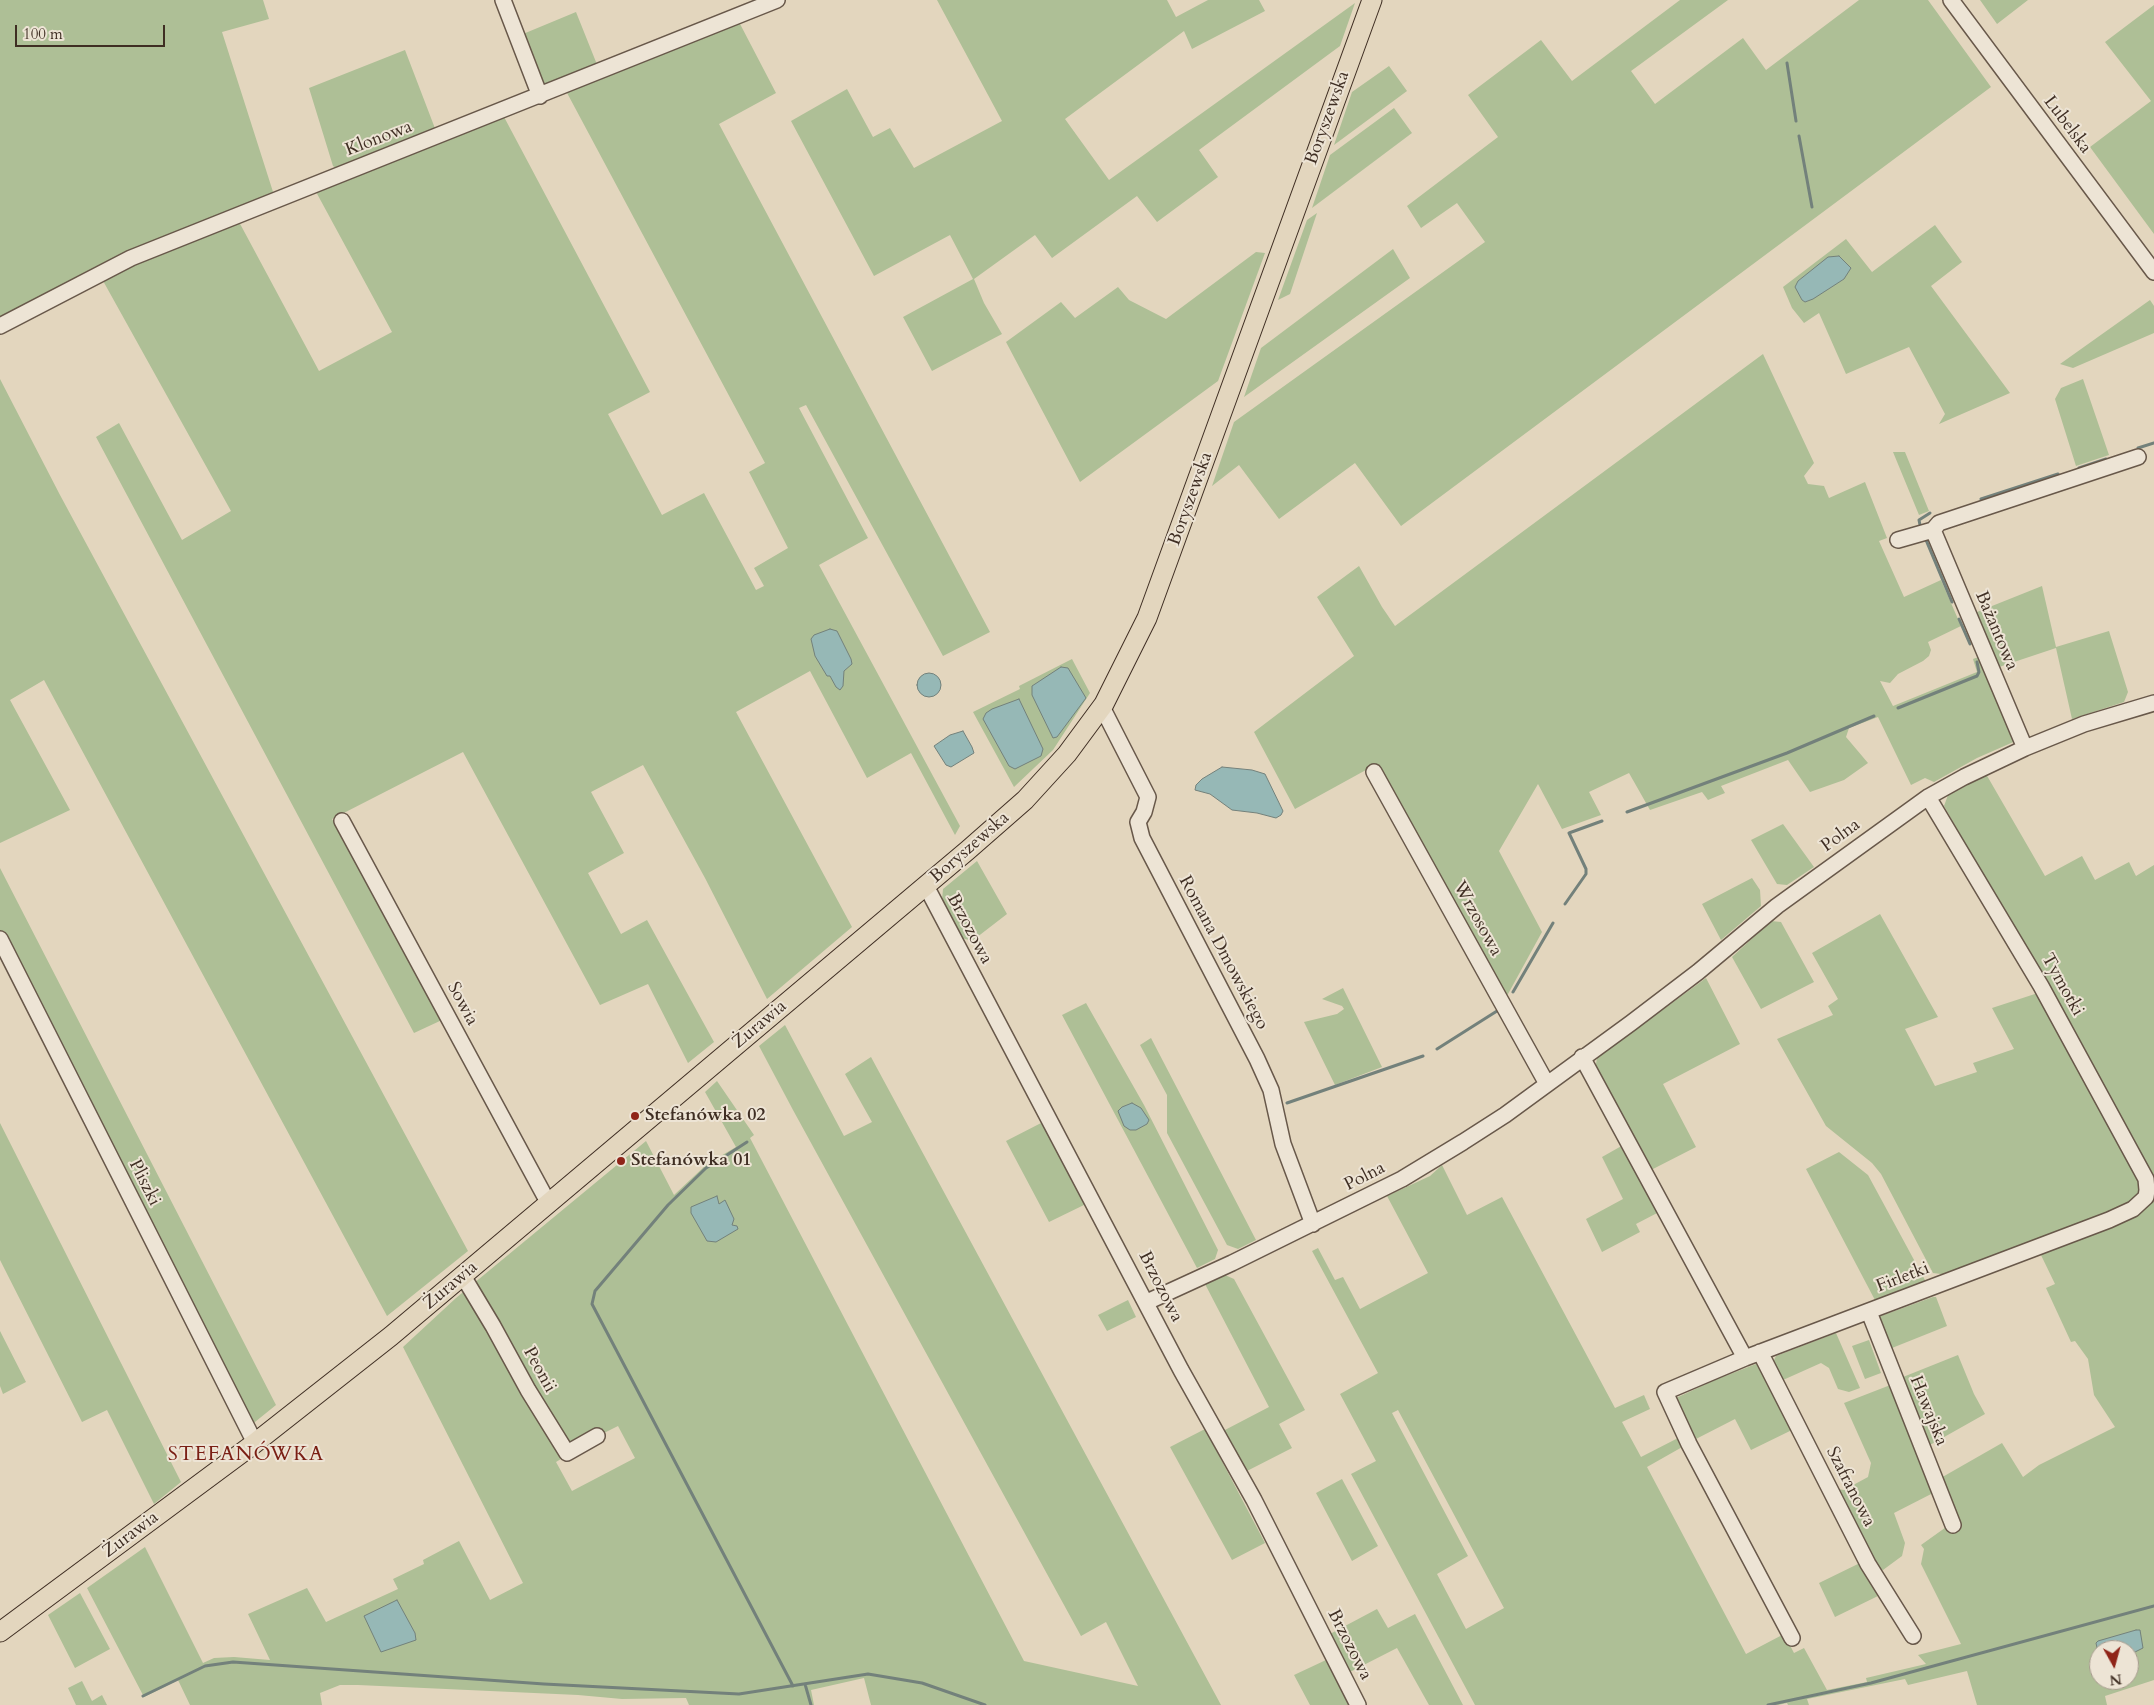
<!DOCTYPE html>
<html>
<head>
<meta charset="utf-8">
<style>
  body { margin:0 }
  #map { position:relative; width:2154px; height:1705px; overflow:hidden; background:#e3d6be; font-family:Cardo,serif }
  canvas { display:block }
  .north { position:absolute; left:2089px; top:1640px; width:50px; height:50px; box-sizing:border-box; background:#ede4d5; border:1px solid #a79b8e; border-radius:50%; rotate:173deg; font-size:14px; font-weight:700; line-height:20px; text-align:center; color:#3f2e23 }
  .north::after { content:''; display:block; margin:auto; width:18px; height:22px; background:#8f2418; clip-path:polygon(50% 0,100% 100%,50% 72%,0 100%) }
  .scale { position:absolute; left:15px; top:25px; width:150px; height:22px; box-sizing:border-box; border:2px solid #3f2e23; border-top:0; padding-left:6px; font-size:15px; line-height:18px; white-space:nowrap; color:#3f2e23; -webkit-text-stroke:4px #ede4d5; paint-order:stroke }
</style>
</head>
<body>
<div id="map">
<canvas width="2154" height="1705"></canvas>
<div class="north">N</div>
<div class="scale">100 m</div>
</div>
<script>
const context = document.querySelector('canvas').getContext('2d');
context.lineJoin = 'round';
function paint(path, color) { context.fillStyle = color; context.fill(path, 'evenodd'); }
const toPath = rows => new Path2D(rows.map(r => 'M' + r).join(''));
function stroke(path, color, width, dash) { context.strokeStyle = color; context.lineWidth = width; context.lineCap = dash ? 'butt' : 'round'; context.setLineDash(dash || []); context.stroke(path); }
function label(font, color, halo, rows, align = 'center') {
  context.font = font + ' Cardo,serif'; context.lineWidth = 4; context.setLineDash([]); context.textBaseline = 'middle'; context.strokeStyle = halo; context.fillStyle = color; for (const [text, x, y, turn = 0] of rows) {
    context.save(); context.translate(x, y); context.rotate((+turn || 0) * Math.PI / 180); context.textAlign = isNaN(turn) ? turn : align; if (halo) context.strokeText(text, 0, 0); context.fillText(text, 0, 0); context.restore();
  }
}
paint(toPath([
  [0,0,263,0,269,19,222,32,274,195,108,262,0,317],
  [937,0,1167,0,1176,17,1208,0,1259,0,1265,11,1192,49,1184,31,1065,119,1109,180,1355,3,1340,46,1199,150,1218,177,1157,222,1137,196,1052,258,1035,235,974,279,984,303,1002,334,932,371,903,317,973,279,950,235,874,276,791,121,847,89,873,137,890,128,914,168,1002,121],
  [1680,0,1728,0,1631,71,1655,104,1743,38,1766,70,1859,0,1928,0,1991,87,1401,526,1355,463,1279,519,1239,465,1212,486,1234,422,1485,242,1457,203,1421,228,1407,206,1498,137,1468,95,1541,40,1572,81],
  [1980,0,2028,0,1997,24],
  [2154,5,2154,234,2090,147,2151,101,2105,42],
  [576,12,598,67,548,86,543,84,523,34],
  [739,22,776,93,719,124,990,632,943,656,806,405,799,408,868,538,819,565,960,826,955,835,911,753,867,778,810,671,736,712,852,927,767,999,705,878,643,765,591,792,624,853,588,873,621,934,647,920,714,1042,688,1063,648,984,600,1005,463,752,332,819,442,1020,414,1033,96,437,119,423,182,540,231,511,102,279,137,260,238,220,319,371,392,332,315,190,503,115,650,392,608,414,662,515,704,493,756,590,764,586,754,568,788,548,749,472,765,463,566,91],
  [405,50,436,131,339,170,333,166,309,88],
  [1389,66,1407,91,1334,145,1352,92],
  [1394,108,1412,133,1312,208,1330,155],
  [1317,213,1290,294,1278,300,1307,220],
  [1935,225,1962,262,1931,286,2010,393,1939,424,1945,414,1909,347,1846,374,1819,313,1804,323,1792,308,1783,287,1846,239,1872,272],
  [1817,267,1844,279,1806,302,1802,300,1798,281],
  [1393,249,1410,278,1244,397,1261,348],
  [1256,252,1265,253,1218,381,1080,482,1006,342,1061,302,1075,318,1118,287,1129,300,1166,319],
  [2150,300,2154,306,2154,333,2073,368,2060,364],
  [1763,354,1814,463,1804,476,1808,484,1824,486,1829,498,1865,482,1887,538,1879,541,1904,597,1941,580,1961,626,1928,642,1931,650,1929,656,1923,661,1898,674,1890,683,1880,681,1893,706,1977,672,1973,659,1981,656,2018,740,1977,758,1934,782,1925,778,1911,785,1878,717,1849,728,1846,737,1868,763,1844,780,1810,792,1788,760,1721,786,1725,793,1708,800,1702,792,1650,810,1629,773,1589,792,1601,815,1562,829,1538,784,1499,851,1542,932,1508,994,1504,998,1375,765,1295,809,1254,732,1354,656,1317,597,1359,566,1382,607,1395,626],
  [0,379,60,495,468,1251,387,1316,44,680,10,700,70,810,0,843],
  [2083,379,2109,455,2076,466,2055,399,2061,388],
  [1893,452,1905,452,1929,511,1919,515],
  [2042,586,2056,647,2109,631,2128,692,2124,702,2072,719,2056,648,1996,668,1972,614],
  [1072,659,1090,693,1053,750,1014,787,973,712,1020,689,1019,686],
  [1986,774,2045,876,2082,856,2095,880,2129,862,2136,876,2154,865,2154,1185,2042,979,1944,806,1948,795],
  [1783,824,1814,867,1787,885,1777,884,1751,840],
  [977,861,1007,914,972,941,962,938,942,900,943,889],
  [0,868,276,1405,250,1426,0,931],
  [1752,878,1760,890,1761,906,1721,940,1702,904],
  [1880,914,1938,1017,1905,1029,1935,1086,1977,1072,1973,1063,2014,1049,1992,1008,2041,992,2138,1172,2140,1188,2137,1198,2130,1206,1943,1279,1941,1274,1933,1273,1881,1174,1872,1163,1826,1126,1777,1039,1833,1015,1828,1006,1838,999,1812,953],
  [1771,921,1781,922,1814,982,1761,1009,1732,957],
  [1706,978,1740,1044,1663,1084,1696,1147,1653,1169,1648,1168,1595,1070,1597,1058],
  [1343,988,1382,1067,1335,1085,1304,1022,1337,1014,1344,1009,1342,1006,1322,999],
  [1086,1003,1144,1105,1218,1250,1215,1259,1197,1268,1062,1015],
  [785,1025,844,1136,872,1122,845,1074,871,1057,1221,1705,871,1705,864,1678,811,1690,814,1705,689,1705,686,1698,622,1699,578,1695,358,1685,340,1685,320,1693,322,1705,190,1705,178,1680,144,1697,87,1588,145,1547,203,1663,214,1658,234,1657,270,1660,248,1614,307,1588,326,1622,398,1589,393,1579,424,1564,423,1560,459,1541,490,1600,523,1583,403,1347,456,1298,646,1141,674,1195,707,1164,736,1147,705,1092,717,1081,754,1135,750,1138,1024,1661,1138,1686,1106,1622,1081,1636,793,1110,759,1046],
  [618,1426,635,1458,572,1491,556,1462,600,1435],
  [1151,1038,1256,1240,1238,1249,1227,1245,1167,1133,1167,1095,1140,1045],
  [1043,1122,1086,1204,1049,1222,1006,1141],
  [0,1123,181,1482,154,1504,107,1410,82,1422,0,1260],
  [1625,1144,1661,1211,1636,1224,1640,1232,1602,1252,1586,1219,1623,1199,1602,1157],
  [1839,1152,1868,1175,1926,1282,1876,1302,1806,1169],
  [1442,1165,1467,1215,1502,1197,1615,1408,1644,1395,1650,1409,1622,1422,1641,1457,1680,1437,1684,1446,1647,1467,1746,1654,1784,1634,1794,1653,1804,1648,1827,1690,1867,1682,1866,1678,1926,1664,1918,1655,1961,1644,1921,1564,1924,1549,1921,1545,1949,1525,1939,1479,2002,1443,2023,1477,2039,1465,2115,1427,2094,1395,2088,1359,2075,1341,2071,1342,2046,1288,2055,1284,2040,1253,2150,1202,2154,1202,2154,1680,2105,1696,2107,1705,1977,1705,1967,1671,1908,1685,1905,1679,1807,1699,1809,1705,1788,1705,1787,1703,1778,1705,1475,1705,1351,1474,1376,1461,1340,1394,1378,1373,1312,1251,1318,1248,1335,1280,1343,1277,1360,1309,1428,1273,1387,1196,1430,1176],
  [1398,1410,1504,1608,1466,1629,1437,1574,1468,1556,1392,1413],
  [2136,1630,2140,1630,2133,1653,2129,1655,2129,1680,2099,1680,2099,1657,2096,1643],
  [1225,1275,1234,1279,1305,1410,1279,1424,1292,1448,1245,1472,1223,1431,1269,1407,1205,1284],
  [1933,1297,1936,1297,1947,1326,1887,1350,1878,1317],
  [1128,1300,1136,1317,1107,1331,1098,1315],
  [0,1331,26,1382,3,1394,0,1386],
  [1836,1333,1860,1388,1849,1392,1838,1389,1829,1368,1821,1363,1783,1380,1773,1362,1776,1356],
  [1869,1340,1881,1373,1865,1379,1852,1346],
  [1958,1355,1974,1394,1985,1414,1930,1445,1915,1419,1903,1377],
  [1756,1364,1762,1366,1794,1429,1751,1450,1735,1419,1694,1440,1676,1398,1715,1380],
  [1893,1384,1937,1491,1894,1513,1905,1543,1902,1556,1883,1570,1878,1568,1838,1489,1844,1490,1868,1477,1871,1463,1844,1403],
  [1205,1429,1265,1543,1232,1560,1170,1447],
  [1342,1479,1378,1546,1352,1561,1316,1493],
  [1862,1562,1878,1596,1835,1617,1819,1583],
  [80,1593,110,1649,75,1668,48,1615],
  [1377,1609,1388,1628,1415,1614,1463,1705,1429,1705,1397,1648,1350,1672,1330,1634],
  [1326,1660,1350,1705,1310,1705,1294,1675],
  [82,1681,92,1701,102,1695,107,1705,76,1705,68,1688]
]), '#aebf96');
const water = toPath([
  [1839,256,1851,268,1844,279,1813,299,1805,302,1802,300,1795,287,1798,281,1828,257,1839,256],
  [830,629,837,631,851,659,852,664,844,671,843,686,840,690,836,687,830,676,827,676,815,656,811,639,814,635,830,629],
  [1061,667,1068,668,1086,698,1057,737,1053,738,1032,695,1032,686,1061,667],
  '917 685a12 12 0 1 1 24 0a12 12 0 1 1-24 0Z',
  [1019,699,1043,749,1041,756,1015,769,1009,766,983,719,986,713,992,709,1019,699],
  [963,731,972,747,974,753,951,767,946,765,934,746,950,735,963,731],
  [1222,767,1252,770,1265,774,1283,811,1281,815,1276,818,1257,813,1232,810,1210,794,1195,790,1196,785,1202,779,1222,767],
  [1132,1103,1141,1108,1149,1120,1147,1124,1136,1130,1130,1130,1124,1126,1118,1111,1122,1107,1132,1103],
  [717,1196,719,1204,725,1200,734,1219,732,1225,737,1226,738,1229,716,1242,707,1241,691,1213,691,1207,717,1196],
  [397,1600,415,1633,416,1640,381,1652,364,1616,397,1600],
  [2136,1630,2140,1630,2143,1648,2129,1655,2129,1650,2099,1650,2099,1657,2096,1643,2098,1641,2136,1630]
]);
paint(water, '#96b8b6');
stroke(water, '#73817b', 1);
stroke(toPath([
  [1787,63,1796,121],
  [1799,136,1812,207],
  [2138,448,2154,443],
  [2079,468,2106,459],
  [1981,499,2058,474],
  [1920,525,1919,520,1930,513],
  [1926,540,1952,602],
  [1959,619,1970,644],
  [1898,708,1977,676,1979,672,1977,662],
  [1627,812,1787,753,1874,716],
  [1565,904,1586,874,1586,869,1569,833,1602,821],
  [1513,992,1553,923],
  [1437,1049,1497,1011],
  [1287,1103,1423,1056],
  [727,1155,747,1142],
  [716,1162,706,1168,668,1205,595,1291,592,1304,793,1686],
  [805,1684,811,1705],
  [143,1696,205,1666,233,1662,544,1684,739,1694,868,1674,922,1683,985,1705],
  [1768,1705,1871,1683,2154,1606]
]), '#73817b', 3);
const minor = toPath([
  [503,0,540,96],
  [1951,0,2154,272],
  [0,326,131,258,777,0],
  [1898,540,1933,530],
  [1102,707,1148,797,1144,812,1138,822,1142,838,1257,1059,1271,1090,1283,1144,1313,1224],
  [2025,748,1933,530,1939,523,2138,457],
  [1374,772,1547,1084],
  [342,821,549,1204],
  [926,886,1181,1370,1254,1500,1358,1705],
  [0,939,255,1443],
  [1582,1057,1745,1358],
  [463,1276,493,1326,528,1390,567,1453,597,1436],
  [1147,1302,1232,1263,1402,1179,1463,1142,1505,1115,1631,1023,1698,972,1777,906,1928,797,1964,777,2025,748,2084,724,2154,703],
  [1869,1312,1953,1525],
  [1760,1352,1868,1564,1913,1636],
  [1792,1638,1689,1444,1665,1392,1745,1358,2109,1220,2133,1209,2146,1197,2147,1190,2146,1179,2041,986,1928,797]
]);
const major = toPath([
  [0,1632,255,1443,391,1336,968,850,1025,800,1067,754,1104,704,1147,618,1372,0]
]);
stroke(minor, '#68584a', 18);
stroke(major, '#3f2e23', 21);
stroke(minor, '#ede4d5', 15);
stroke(major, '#e3d6be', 19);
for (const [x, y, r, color] of [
  [635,1116,5,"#8f2418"],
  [621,1161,5,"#8f2418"]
]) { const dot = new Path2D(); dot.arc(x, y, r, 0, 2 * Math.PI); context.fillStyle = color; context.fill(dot); stroke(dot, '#ede4d5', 2); }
label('18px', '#3f2e23', '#ede4d5', [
  ["Boryszewska",1328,118,-70],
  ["Lubelska",2067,125,53],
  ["Klonowa",379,139,-21],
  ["Boryszewska",1191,499,-70],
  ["Bażantowa",1996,631,67],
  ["Polna",1841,836,-36],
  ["Boryszewska",970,848,-41],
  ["Wrzosowa",1477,919,61],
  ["Brzozowa",969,929,62],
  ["Romana Dmowskiego",1223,953,62],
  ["Tymotki",2062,985,61],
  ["Sowia",462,1004,62],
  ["Żurawia",760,1025,-40],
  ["Polna",1365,1177,-27],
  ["Pliszki",144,1183,63],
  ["Firletki",1903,1278,-21],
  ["Żurawia",451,1286,-40],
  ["Brzozowa",1160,1287,63],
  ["Peonii",539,1370,61],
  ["Hawajska",1928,1411,68],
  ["Szafranowa",1850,1487,63],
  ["Żurawia",131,1535,-37],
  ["Brzozowa",1349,1645,63]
]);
label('bold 18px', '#3f2e23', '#ede4d5', [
  ["Stefanówka 02",645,1116],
  ["Stefanówka 01",631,1161]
], 'left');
context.letterSpacing = '1px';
label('20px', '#7a1f14', '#ede4d5', [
  ["STEFANÓWKA",246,1455]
]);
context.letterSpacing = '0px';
</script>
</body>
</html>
